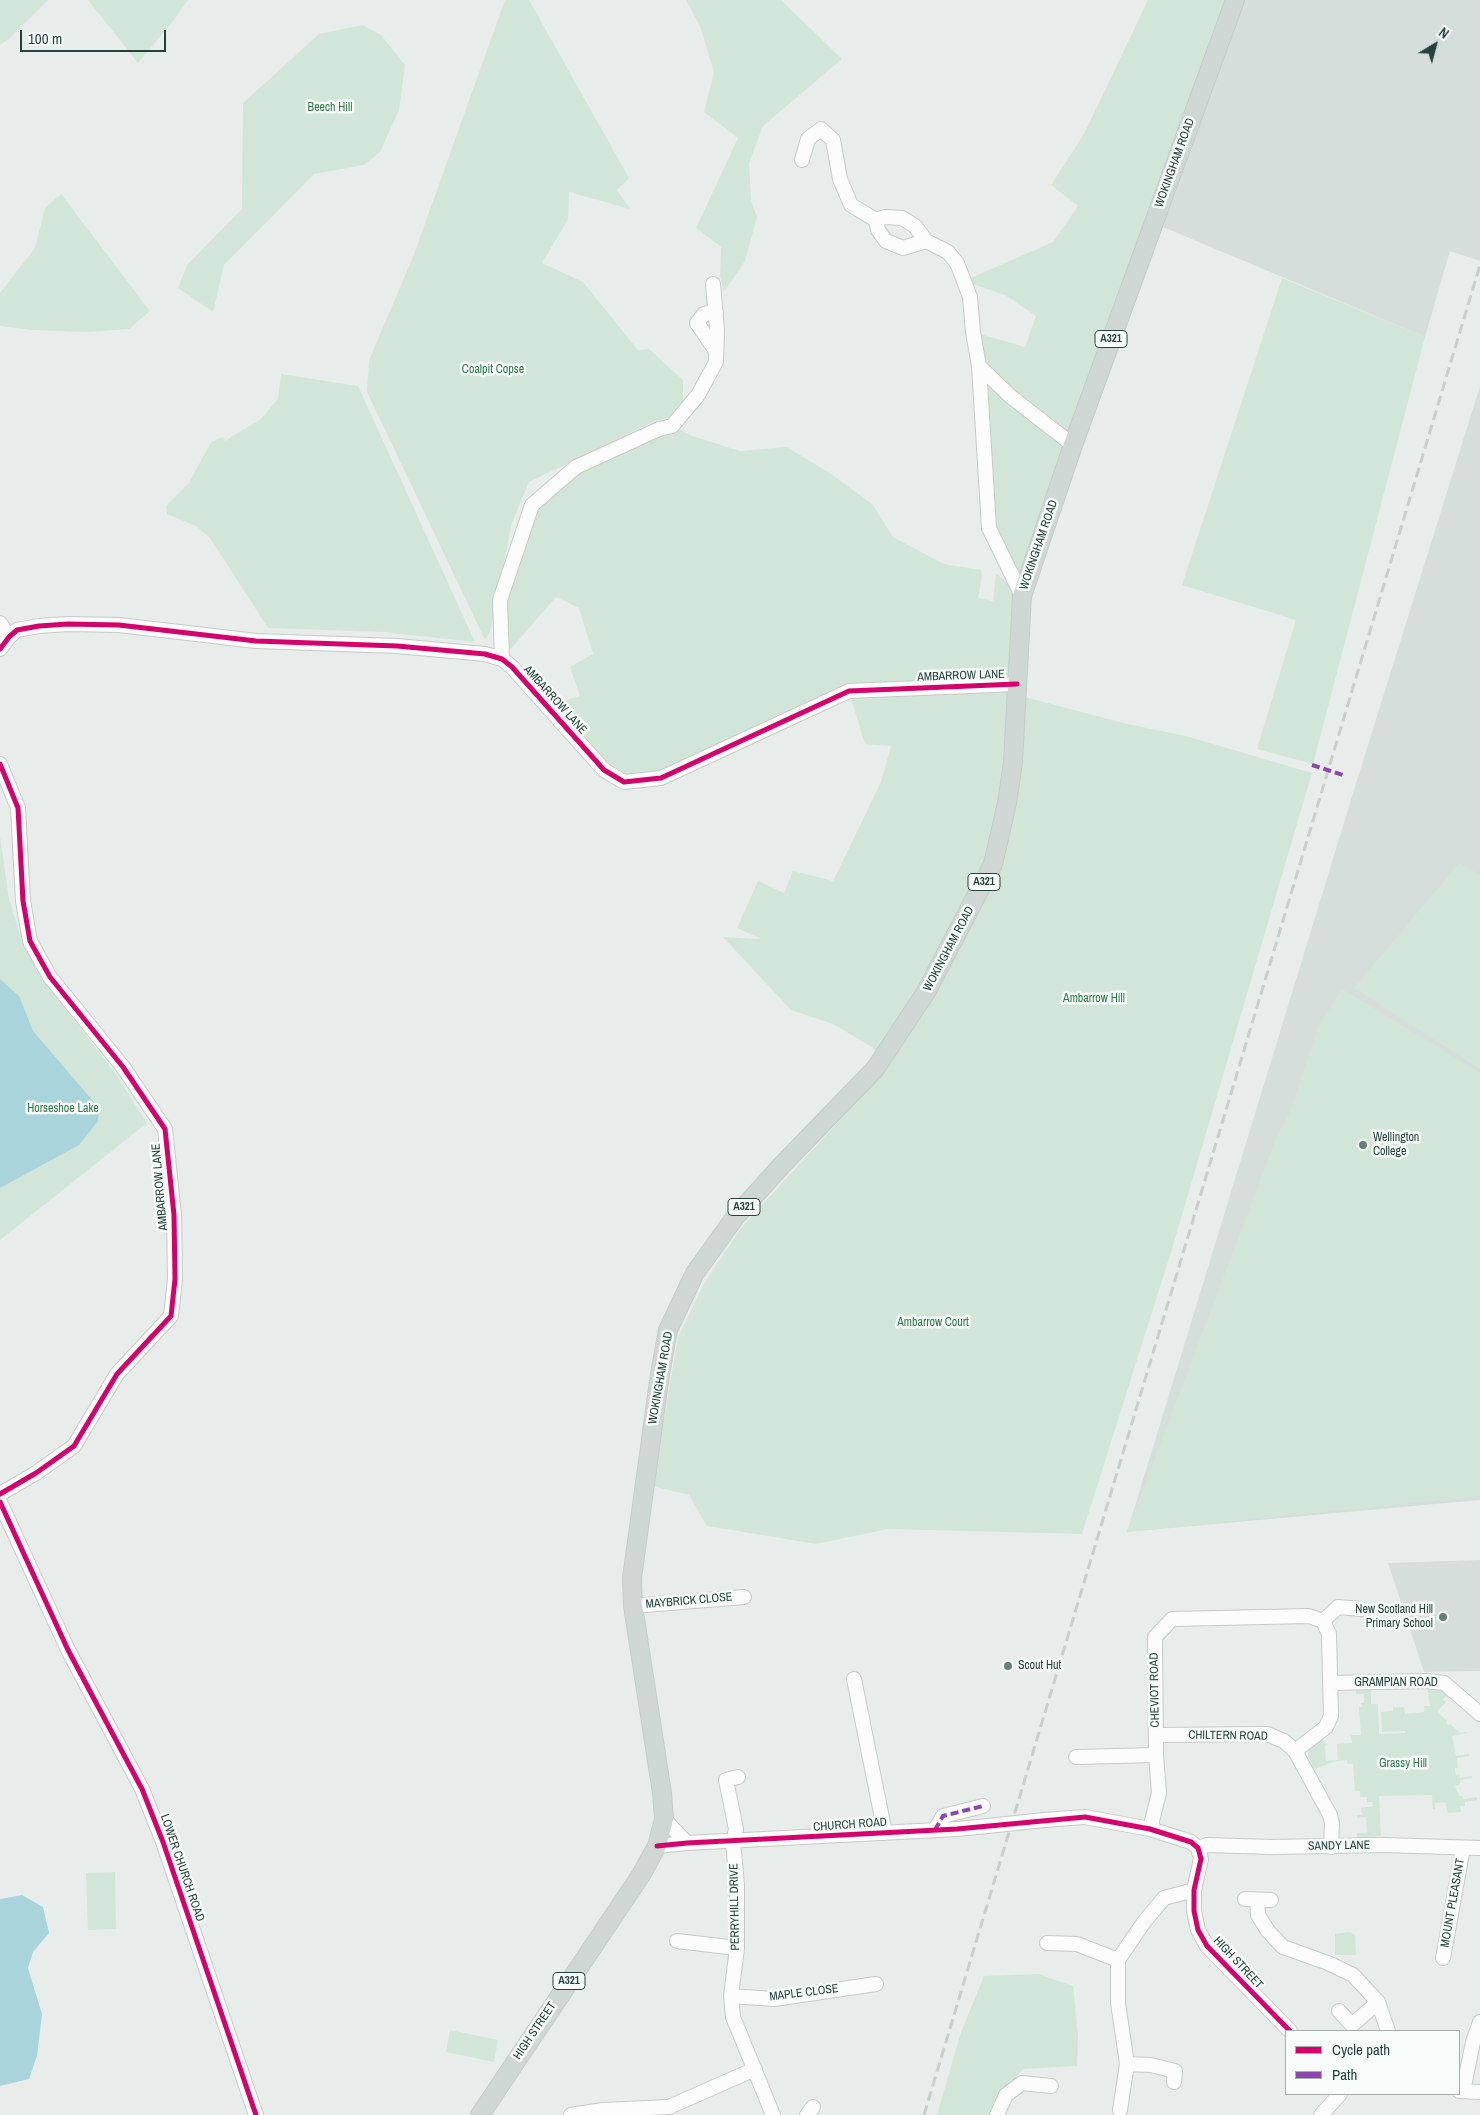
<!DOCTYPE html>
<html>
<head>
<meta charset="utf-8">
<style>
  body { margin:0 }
  #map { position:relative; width:1480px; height:2115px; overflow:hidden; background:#e8edeb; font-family:"Archivo Narrow",sans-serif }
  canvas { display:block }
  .legend { position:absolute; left:1285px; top:2030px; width:175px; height:65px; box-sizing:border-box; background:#f7fbf9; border:1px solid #a3b1ad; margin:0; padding:6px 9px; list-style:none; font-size:15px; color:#24423a }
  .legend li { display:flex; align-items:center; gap:10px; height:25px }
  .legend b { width:25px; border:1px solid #a3b1ad }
  .north { position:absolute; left:1410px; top:20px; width:50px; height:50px; -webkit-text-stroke:4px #f7fbf9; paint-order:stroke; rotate:37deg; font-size:14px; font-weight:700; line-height:20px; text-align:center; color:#24423a }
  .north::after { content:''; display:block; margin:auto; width:18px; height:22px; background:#24423a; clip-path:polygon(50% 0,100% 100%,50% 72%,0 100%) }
  .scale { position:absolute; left:20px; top:30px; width:146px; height:22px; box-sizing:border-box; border:2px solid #24423a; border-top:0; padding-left:6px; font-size:15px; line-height:18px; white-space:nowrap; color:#24423a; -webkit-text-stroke:4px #f7fbf9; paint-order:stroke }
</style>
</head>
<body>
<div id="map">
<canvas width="1480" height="2115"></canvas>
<ul class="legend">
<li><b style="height:6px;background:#d6006c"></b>Cycle path</li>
<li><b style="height:6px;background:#8e44ad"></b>Path</li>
</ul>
<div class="north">N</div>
<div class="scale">100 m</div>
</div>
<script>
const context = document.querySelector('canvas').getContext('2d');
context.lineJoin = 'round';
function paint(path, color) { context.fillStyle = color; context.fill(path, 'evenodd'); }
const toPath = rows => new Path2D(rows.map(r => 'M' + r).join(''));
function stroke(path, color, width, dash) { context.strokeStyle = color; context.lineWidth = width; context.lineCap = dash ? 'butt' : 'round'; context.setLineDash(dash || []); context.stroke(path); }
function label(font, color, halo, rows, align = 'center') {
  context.font = font + ' "Archivo Narrow",sans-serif'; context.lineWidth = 5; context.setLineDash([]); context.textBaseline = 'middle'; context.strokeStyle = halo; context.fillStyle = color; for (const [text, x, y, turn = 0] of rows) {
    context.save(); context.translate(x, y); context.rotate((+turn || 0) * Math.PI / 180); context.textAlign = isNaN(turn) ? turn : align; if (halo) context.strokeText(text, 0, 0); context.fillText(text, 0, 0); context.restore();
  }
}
paint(toPath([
  [1245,0,1480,0,1480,261,1450,251,1425,337,1163,227],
  [1480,386,1480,1500,1127,1532,1354,790],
  [1480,1560,1480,1671,1424,1672,1388,1563]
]), '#d6dedb');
paint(toPath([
  [0,0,48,0,10,38,0,45],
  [88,0,188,0,174,20,138,63],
  [505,0,529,0,629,178,617,190,630,209,569,192,568,219,542,263,583,282,638,350,649,349,683,380,683,399,700,409,653,422,529,482,512,523,490,632,485,640,367,392,369,360,413,257],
  [686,0,781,0,842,59,763,126,749,163,751,200,757,217,745,261,724,292,720,276,721,247,696,228,738,138,704,112,714,72,700,26],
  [1148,0,1235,0,1022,596,1017,684,993,864,883,1057,872,1047,833,1024,791,1010,723,937,761,939,737,928,758,881,784,893,793,871,833,881,881,782,891,746,865,744,849,692,661,778,624,782,546,706,580,696,570,667,593,654,579,608,556,597,502,659,500,600,532,505,576,467,672,426,692,436,740,451,787,447,831,474,872,504,893,537,944,564,981,570,982,576,978,598,993,601,996,573,1021,594,989,528,973,332,1025,347,1036,316,1005,295,964,281,1053,242,1078,206,1051,185,1084,134],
  [363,25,381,35,405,65,399,110,380,152,364,165,314,174,224,265,213,312,178,288,187,265,242,209,243,103,319,34],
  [61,194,150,311,129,329,87,332,32,330,0,326,0,293,35,248,45,208],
  [1282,278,1425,337,1313,764,1257,749,1296,620,1182,585],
  [281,374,358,386,475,642,382,632,268,628,210,538,196,526,167,514,166,506,189,483,211,442,223,437,225,441,261,419,278,399],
  [1025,697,1127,724,1186,736,1312,773,1172,1249,1082,1534,888,1529,816,1544,707,1526,689,1495,652,1486,678,1337,704,1284,741,1228,850,1109,893,1053,1000,867,1016,804,1021,763],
  [0,836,9,899,23,945,45,982,115,1073,147,1123,0,1240],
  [1459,863,1480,875,1480,1069,1354,988],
  [1342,989,1480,1073,1480,1496,1127,1532,1277,1136,1290,1112,1318,1027],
  [1427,1686,1435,1686,1449,1694,1443,1699,1446,1702,1437,1711,1447,1721,1446,1723,1448,1725,1450,1724,1460,1733,1467,1732,1467,1733,1452,1736,1456,1756,1469,1754,1469,1756,1457,1758,1458,1768,1455,1768,1456,1776,1459,1775,1460,1778,1472,1776,1472,1778,1460,1780,1460,1784,1455,1786,1459,1796,1462,1796,1463,1799,1477,1797,1477,1800,1465,1802,1465,1806,1460,1806,1461,1812,1448,1813,1445,1802,1435,1803,1435,1809,1433,1809,1432,1795,1379,1796,1381,1836,1357,1839,1357,1833,1367,1833,1366,1817,1357,1818,1357,1815,1362,1815,1361,1808,1373,1806,1372,1802,1367,1802,1367,1797,1360,1797,1360,1791,1355,1791,1353,1764,1348,1764,1347,1760,1337,1761,1314,1769,1308,1756,1309,1749,1321,1738,1327,1745,1325,1745,1326,1761,1338,1760,1337,1744,1352,1743,1351,1735,1361,1735,1359,1707,1362,1707,1361,1703,1364,1703,1364,1694,1356,1694,1356,1690,1371,1690,1371,1704,1378,1704,1379,1734,1405,1733,1405,1731,1382,1732,1381,1712,1393,1711,1393,1707,1404,1707,1405,1714,1424,1712,1424,1706,1430,1706],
  [115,1872,116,1929,88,1930,86,1873],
  [1350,1932,1355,1935,1356,1955,1335,1955,1335,1934],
  [1038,1974,1073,1986,1078,2036,1077,2066,1023,2069,997,2099,991,2115,937,2115,961,2032,984,1976],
  [450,2030,498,2040,494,2062,446,2052]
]), '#d1e6d8');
paint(toPath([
  [0,979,19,996,33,1031,99,1108,98,1121,79,1145,0,1188],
  [22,1895,43,1907,49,1933,33,1952,28,1968,42,2014,37,2056,29,2079,0,2086,0,1899]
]), '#a9d4db');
const minor = toPath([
  [802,160,808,139,821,129,833,140,840,179,851,205,876,220],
  [926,241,903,248,886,241,878,230,876,220,885,217,902,218,915,226,926,241,948,252,957,263,970,297,973,332,979,366,1010,396,1073,445],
  [716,312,704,314,697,323,716,351],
  [979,366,989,528,1022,596],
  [0,623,9,637],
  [0,649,9,637,17,630,39,626,68,624,119,625,256,641,397,646,485,654,502,659,512,667,604,770,624,782,661,778,849,691,1017,684],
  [502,659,500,600,532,505,576,467,659,429,672,426,698,395,716,362,717,330,713,284],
  [0,764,18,808,23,901,30,941,50,977,123,1067,165,1129,174,1215,175,1279,171,1316,117,1374,74,1446,36,1473,0,1494],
  [0,1502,68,1650,142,1789,163,1842,256,2115],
  [633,1606,744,1597],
  [1323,1621,1338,1607,1361,1609],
  [854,1679,885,1833],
  [1330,1683,1426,1681,1444,1683,1480,1714],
  [1156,1735,1267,1734,1284,1741,1295,1751,1330,1815,1332,1823,1331,1847],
  [1076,1757,1156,1755],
  [738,1777,726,1780,736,1829,733,1842,737,1885,737,1948,731,1996,733,2017,773,2115],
  [664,1819,687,1843],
  [1044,1820,1085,1817,1150,1829,1191,1842,1198,1848,1201,1859,1194,1890,1194,1911,1198,1930,1207,1946,1290,2031],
  [1150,1829,1159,1793,1156,1755,1155,1637,1172,1619,1309,1616,1323,1621,1329,1634,1331,1716,1326,1727,1295,1751],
  [935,1830,943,1816,983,1806],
  [657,1846,687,1843,957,1829,988,1826],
  [1198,1848,1207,1845,1271,1847,1384,1845,1480,1848],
  [1245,1899,1271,1900],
  [1257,1900,1258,1915,1268,1931,1283,1947,1328,1963,1353,1975,1378,2002,1388,2031],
  [677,1941,737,1948],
  [1047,1943,1077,1944,1118,1960],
  [1443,1958,1463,1848],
  [731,1996,774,1999,876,1984],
  [1339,2011,1352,2025,1378,2002],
  [1127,2064,1151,2065,1175,2071,1174,2082],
  [1459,2091,1480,2092],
  [1463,2091,1473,2042,1480,2022],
  [1120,2110,1127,2064,1118,2003,1118,1960,1144,1922,1164,1898,1194,1890],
  [571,2115,603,2110,669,2107,755,2069],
  [807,2115,813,2107],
  [997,2115,1006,2095,1022,2083,1051,2086],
  [1321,2115,1340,2094]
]);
const major = toPath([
  [480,2115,641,1875,657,1846,664,1819,662,1793,633,1606,632,1578,660,1374,668,1330,695,1273,736,1216,782,1165,875,1069,883,1057,926,992,993,864,1007,803,1013,762,1022,596,1073,445,1235,0]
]);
stroke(minor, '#c5cac8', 16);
stroke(major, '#c3ccc9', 20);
stroke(minor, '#fcfcfc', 14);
stroke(major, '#cfd7d5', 18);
stroke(toPath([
  [924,2115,1480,265]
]), '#c9cdcc', 3, [10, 5]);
const minorBridge = toPath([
  [988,1826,1044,1820]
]);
stroke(minorBridge, '#c5cac8', 16, []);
stroke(minorBridge, '#fcfcfc', 14);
stroke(toPath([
  [1312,765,1343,775],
  [935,1830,943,1816,983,1806]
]), '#8e44ad', 4, [8, 4]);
stroke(toPath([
  [0,649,9,637,17,630,39,626,68,624,119,625,256,641,397,646,485,654,502,659,512,667,604,770,624,782,661,778,849,691,1017,684],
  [0,764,18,808,23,901,30,941,50,977,123,1067,165,1129,174,1215,175,1279,171,1316,117,1374,74,1446,36,1473,0,1494],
  [0,1502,68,1650,142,1789,163,1842,256,2115],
  [657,1846,687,1843,957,1829,1085,1817,1150,1829,1191,1842,1198,1848,1201,1859,1194,1890,1194,1911,1198,1930,1207,1946,1290,2031]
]), '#d6006c', 5);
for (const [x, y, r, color] of [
  [1363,1145,5,"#697e78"],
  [1443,1617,5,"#697e78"],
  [1008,1666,5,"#697e78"]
]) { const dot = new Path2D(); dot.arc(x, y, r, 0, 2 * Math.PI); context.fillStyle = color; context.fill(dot); stroke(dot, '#f7fbf9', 2); }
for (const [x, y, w] of [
  [1111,339,32],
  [984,882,32],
  [744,1207,32],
  [569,1981,32]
]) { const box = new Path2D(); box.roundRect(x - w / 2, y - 8.5, w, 17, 4); context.fillStyle = '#f7fbf9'; context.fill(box); stroke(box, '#24423a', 1); }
label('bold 11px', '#24423a', null, [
  ["A321",1111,339],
  ["A321",984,882],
  ["A321",744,1207],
  ["A321",569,1981]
]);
label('12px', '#2d7a4b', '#f7fbf9', [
  ["Beech Hill",330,108],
  ["Coalpit Copse",493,370],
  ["Ambarrow Hill",1094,999],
  ["Horseshoe Lake",63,1109],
  ["Ambarrow Court",933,1323],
  ["Grassy Hill",1403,1764]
]);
label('12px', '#24423a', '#f7fbf9', [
  ["WOKINGHAM ROAD",1175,163,-70],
  ["WOKINGHAM ROAD",1039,545,-71],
  ["AMBARROW LANE",961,676,-2],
  ["AMBARROW LANE",555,700,48],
  ["WOKINGHAM ROAD",949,949,-62],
  ["AMBARROW LANE",160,1187,-95],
  ["WOKINGHAM ROAD",661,1378,-80],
  ["MAYBRICK CLOSE",689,1601,-5],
  ["GRAMPIAN ROAD",1396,1683],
  ["CHEVIOT ROAD",1155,1690,-91],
  ["CHILTERN ROAD",1228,1736,1],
  ["CHURCH ROAD",850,1825,-4],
  ["SANDY LANE",1339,1846,-1],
  ["LOWER CHURCH ROAD",182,1868,71],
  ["MOUNT PLEASANT",1453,1903,-80],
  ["PERRYHILL DRIVE",735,1907,-91],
  ["HIGH STREET",1238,1963,47],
  ["MAPLE CLOSE",804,1993,-7],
  ["HIGH STREET",535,2031,-56]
]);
label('12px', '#24423a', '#f7fbf9', [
  ["Wellington",1373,1138],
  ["College",1373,1152],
  ["New Scotland Hill",1433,1610,"right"],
  ["Primary School",1433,1624,"right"],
  ["Scout Hut",1018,1666]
], 'left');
</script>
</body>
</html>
